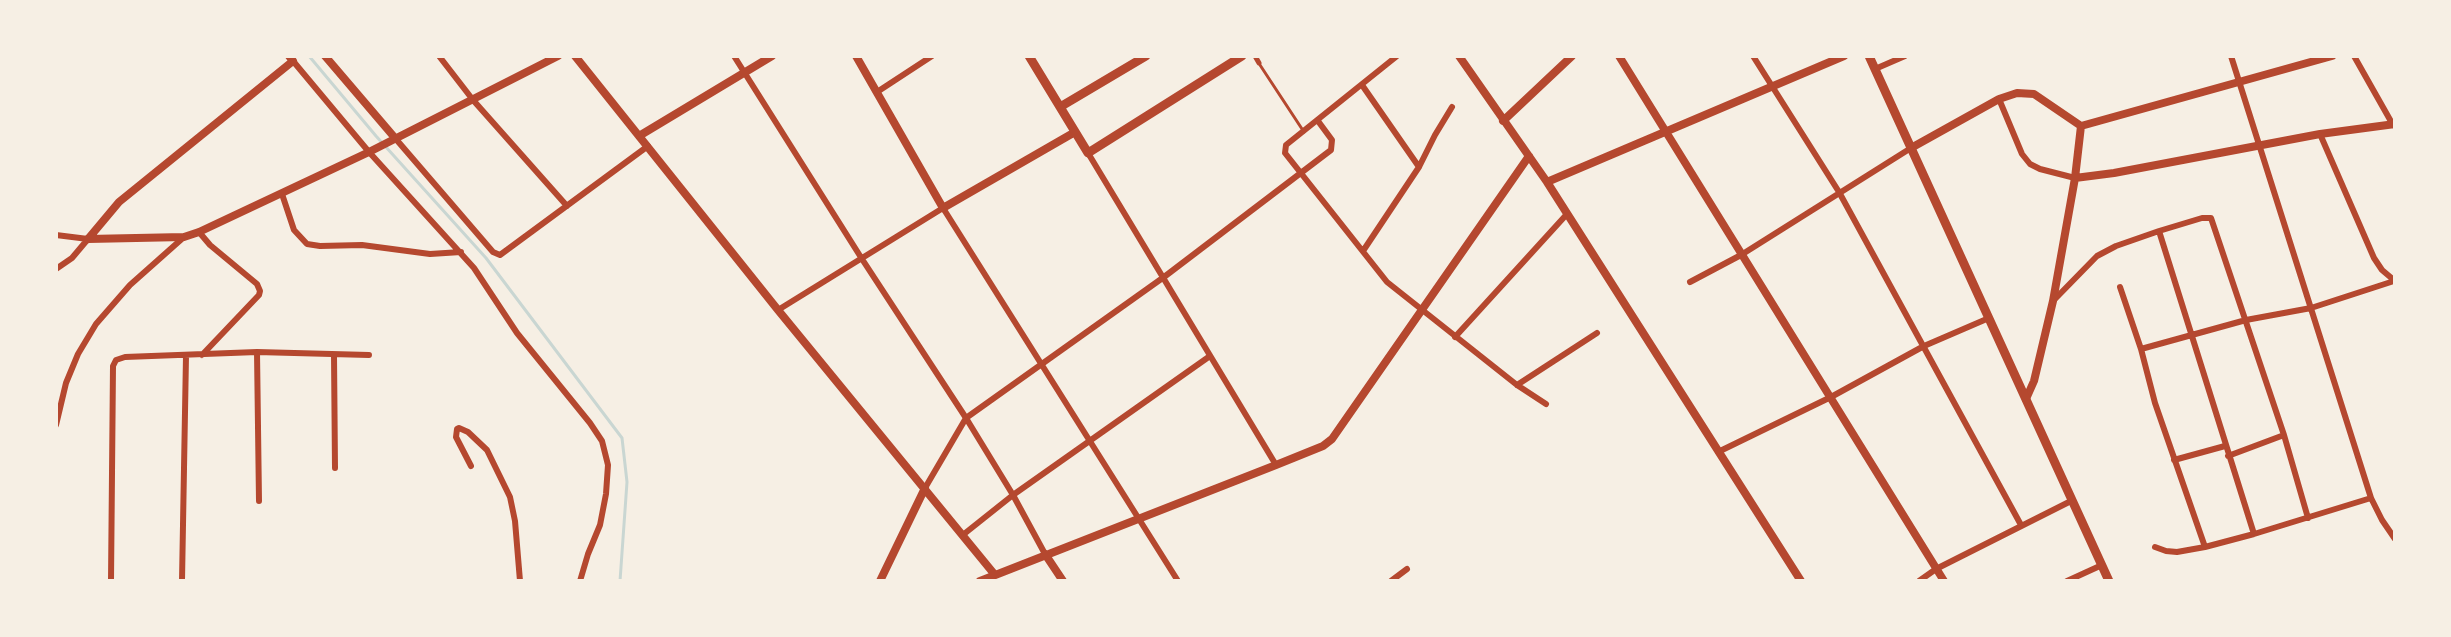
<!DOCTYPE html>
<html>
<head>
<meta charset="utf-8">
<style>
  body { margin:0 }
  #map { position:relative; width:2451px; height:637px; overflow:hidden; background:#f6efe4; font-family:"Titillium Web",sans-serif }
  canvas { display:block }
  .frame { position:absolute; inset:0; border:58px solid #f6efe4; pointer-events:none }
</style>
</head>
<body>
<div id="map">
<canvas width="2451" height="637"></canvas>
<div class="frame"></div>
</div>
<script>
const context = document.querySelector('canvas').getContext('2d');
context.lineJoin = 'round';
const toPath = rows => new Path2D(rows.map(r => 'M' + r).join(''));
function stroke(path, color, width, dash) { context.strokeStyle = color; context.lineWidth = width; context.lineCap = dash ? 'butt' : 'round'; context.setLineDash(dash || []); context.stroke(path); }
stroke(toPath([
  [309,56,376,136,486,258,622,438,627,482,620,581]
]), '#c9d6d2', 3);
stroke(toPath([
  [1260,65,1304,132]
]), '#b5482f', 3);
stroke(toPath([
  [1255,56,1259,63]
]), '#b5482f', 5);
stroke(toPath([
  [439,56,473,100,567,206],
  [734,56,862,259,966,418,1013,495,1045,554],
  [1397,56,1286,145,1285,153,1387,282,1517,385,1546,404],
  [1753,56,1839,192,2021,525],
  [2231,56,2371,498,2382,520,2395,539],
  [2354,56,2393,125],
  [293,61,369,152,474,268,517,333,590,423,602,441,608,465,606,494,600,525,588,554,580,581],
  [1875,69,1905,56],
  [1362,85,1419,167],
  [877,92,932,56],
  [1999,99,2022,154,2030,164,2040,169,2075,178],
  [2320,134,2374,258,2382,270,2395,281],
  [395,138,493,252,500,255,648,146],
  [1088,153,1276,465],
  [282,194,294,230,307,244,320,246,362,245,430,254,461,252],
  [2159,231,2254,534],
  [199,232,210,245,257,284,260,291,259,295,202,355],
  [56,235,88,239],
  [1363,251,1419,167,1435,135,1452,107],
  [56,269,72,258,88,239],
  [1690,282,1741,255,1911,148],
  [2120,287,2141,349,2155,403,2205,547],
  [2053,301,2097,256,2116,246,2159,231,2202,218,2211,218,2284,435,2308,518],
  [778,310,943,208,1178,581],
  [1455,337,1567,214],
  [2141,349,2246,320,2311,308,2394,281],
  [257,352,259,501],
  [334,355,335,468],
  [1517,385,1597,333],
  [56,425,66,383,78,354,96,324,130,285,184,237],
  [1718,452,1831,397,1924,346,1989,318],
  [2228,456,2284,435],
  [2174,460,2225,446],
  [471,466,456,437,457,429,459,428,468,432,487,450,510,497,515,521,520,581],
  [925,488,966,418,1164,277,1331,150,1332,140,1318,121],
  [964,534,1013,495,1210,356],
  [2155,547,2166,551,2177,552,2205,547,2254,534,2371,498],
  [111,581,113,366,116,360,125,357,257,352,369,355],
  [182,581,186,356],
  [1391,581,1407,569],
  [1919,581,1936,569,2071,501],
  [2067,581,2102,565]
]), '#b5482f', 6);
stroke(toPath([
  [325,56,395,138],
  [575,56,778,310,995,575],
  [856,56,943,208,1075,132],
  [1459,56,1547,182,1801,581],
  [1619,56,1944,581],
  [1503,121,1572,56],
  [2081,126,2332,56],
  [639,136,772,56],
  [1911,148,1999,99,2017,93,2034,94,2081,126],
  [2075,178,2114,173,2320,134,2395,124],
  [1547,182,1844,56],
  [88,239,184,237,199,232,369,152,558,56],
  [88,239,119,202,293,61,289,56],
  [2026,399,2034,381,2053,301,2075,178,2081,126],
  [1045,554,1063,581],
  [880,581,925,488],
  [980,581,1276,465,1323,446,1332,439,1529,156]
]), '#b5482f', 8);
stroke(toPath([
  [1029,56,1088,153,1242,56],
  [1869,56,2109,581],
  [1060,107,1146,56]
]), '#b5482f', 9);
</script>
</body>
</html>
